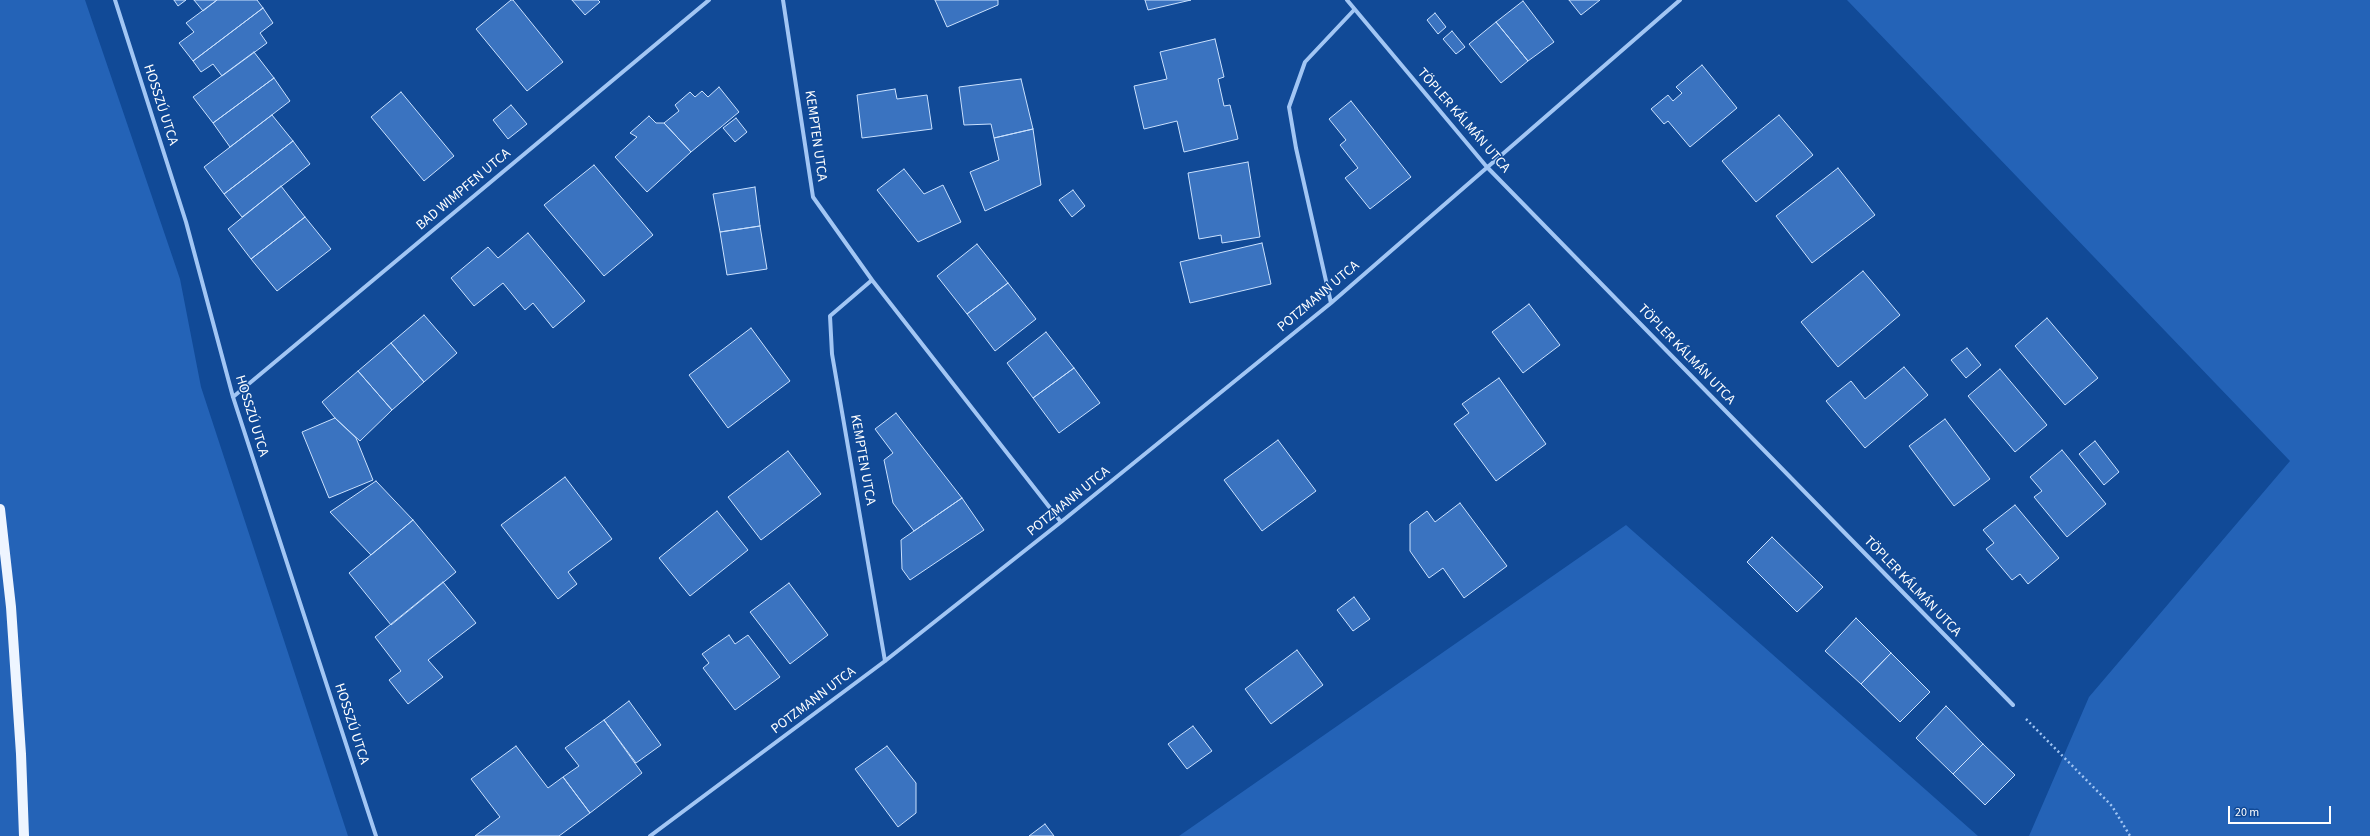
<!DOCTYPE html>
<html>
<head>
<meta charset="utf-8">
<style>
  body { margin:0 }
  #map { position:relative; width:2370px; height:836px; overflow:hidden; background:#114a97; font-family:"Source Sans 3",sans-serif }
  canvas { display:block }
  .scale { position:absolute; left:2228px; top:806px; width:103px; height:18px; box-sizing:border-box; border:2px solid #fff; border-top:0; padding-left:5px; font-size:12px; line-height:14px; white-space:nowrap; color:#fff; -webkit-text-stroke:3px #114a97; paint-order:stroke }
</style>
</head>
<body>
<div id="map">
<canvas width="2370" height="836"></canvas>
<div class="scale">20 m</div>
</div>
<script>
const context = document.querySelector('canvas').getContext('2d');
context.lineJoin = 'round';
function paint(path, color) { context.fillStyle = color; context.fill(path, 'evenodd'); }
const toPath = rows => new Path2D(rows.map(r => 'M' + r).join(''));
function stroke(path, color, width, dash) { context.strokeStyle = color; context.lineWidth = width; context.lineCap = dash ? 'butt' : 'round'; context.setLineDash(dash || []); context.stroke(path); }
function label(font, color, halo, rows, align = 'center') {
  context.font = font + ' "Source Sans 3",sans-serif'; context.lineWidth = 3; context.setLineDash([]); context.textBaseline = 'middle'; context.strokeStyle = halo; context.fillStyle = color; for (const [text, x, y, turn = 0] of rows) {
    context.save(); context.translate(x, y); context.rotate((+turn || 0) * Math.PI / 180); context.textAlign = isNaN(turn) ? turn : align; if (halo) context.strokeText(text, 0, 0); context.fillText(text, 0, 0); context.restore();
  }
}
paint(toPath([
  [0,0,85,0,180,279,201,387,348,836,0,836],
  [1847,0,2370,0,2370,836,2029,836,2089,697,2290,461],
  [1626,525,1978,836,1179,836]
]), '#2463b7');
const building = toPath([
  [174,0,186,0,178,6,174,0],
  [194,0,217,0,203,11,194,0],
  [217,0,257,0,263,8,193,61,179,43,194,32,186,23,217,0],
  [511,0,513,0,563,62,527,91,476,29,511,0],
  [572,0,598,0,600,2,585,15,572,0],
  [935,0,998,0,998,5,947,27,935,0],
  [1145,0,1191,0,1148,10,1145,0],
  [1569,0,1600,0,1581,15,1569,0],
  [1523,1,1554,42,1528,61,1496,22,1523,1],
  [263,8,273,23,260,33,267,43,222,76,213,64,201,72,193,61,263,8],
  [1435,13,1446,27,1438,34,1427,20,1435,13],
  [1496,22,1528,61,1501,83,1469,44,1496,22],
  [1452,31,1465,47,1456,54,1443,39,1452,31],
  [1215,39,1224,77,1218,79,1224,106,1230,105,1238,139,1184,152,1177,121,1144,129,1134,86,1167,79,1160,52,1215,39],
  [254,52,274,78,213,123,193,97,254,52],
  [1702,65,1737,108,1690,147,1668,121,1664,124,1651,109,1668,95,1673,101,1682,93,1676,87,1702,65],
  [274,78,290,101,230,147,213,123,274,78],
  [1021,79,1033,129,994,138,991,124,964,125,959,87,1021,79],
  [719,87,739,112,691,152,664,123,679,111,675,105,690,92,695,97,702,91,708,97,719,87],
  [895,89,897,99,927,95,932,129,862,138,857,95,895,89],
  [401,92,454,156,424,181,371,117,401,92],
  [1351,101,1411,177,1370,209,1345,178,1358,168,1340,145,1346,140,1329,119,1351,101],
  [511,105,527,124,508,139,493,120,511,105],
  [272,115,293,141,224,194,204,167,272,115],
  [1779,115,1813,155,1756,202,1722,161,1779,115],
  [649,116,656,123,664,123,691,152,647,192,615,157,637,137,630,133,649,116],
  [736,118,747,132,735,142,723,128,736,118],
  [1033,129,1041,185,985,211,970,172,999,160,994,138,1033,129],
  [293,141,310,164,242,217,224,194,293,141],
  [1248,162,1260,237,1222,243,1221,235,1199,239,1188,173,1248,162],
  [594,165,653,235,604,276,544,205,594,165],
  [1838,168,1875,215,1812,263,1776,216,1838,168],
  [904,169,924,194,943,185,961,222,918,242,877,190,904,169],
  [281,186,305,217,251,259,228,229,281,186],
  [755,187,760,226,720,232,713,194,755,187],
  [1073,190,1085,206,1072,217,1059,200,1073,190],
  [305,217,331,249,277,291,251,259,305,217],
  [760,226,767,269,727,275,720,232,760,226],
  [528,233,585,301,553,328,533,303,525,310,503,283,474,306,451,278,488,247,498,258,528,233],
  [1262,243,1271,284,1190,303,1180,262,1262,243],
  [977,244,1008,283,967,314,937,276,977,244],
  [1863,271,1900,315,1838,367,1801,322,1863,271],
  [1008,283,1036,319,995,351,967,314,1008,283],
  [1529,304,1560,345,1523,373,1492,332,1529,304],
  [424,315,457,353,424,382,391,343,424,315],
  [2047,318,2098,378,2065,405,2015,346,2047,318],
  [751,328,790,381,728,428,689,375,751,328],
  [1046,332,1074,368,1033,398,1007,363,1046,332],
  [391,343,424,382,392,410,358,371,391,343],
  [1967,348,1981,365,1966,378,1951,360,1967,348],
  [1904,367,1928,395,1865,448,1826,401,1851,381,1865,399,1904,367],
  [1074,368,1100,403,1059,433,1033,398,1074,368],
  [2000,369,2047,425,2015,452,1968,396,2000,369],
  [358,371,392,410,360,441,335,418,322,402,358,371],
  [1499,378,1546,444,1496,481,1454,424,1469,413,1462,404,1499,378],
  [896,413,962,498,914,531,893,503,884,460,893,453,875,429,896,413],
  [335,418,356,438,373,480,329,498,302,432,335,418],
  [1945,419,1990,479,1954,506,1909,446,1945,419],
  [1278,440,1316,491,1262,531,1224,480,1278,440],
  [2095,441,2119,472,2104,485,2079,454,2095,441],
  [2062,450,2106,504,2067,537,2034,497,2042,491,2030,477,2062,450],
  [788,451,821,494,761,540,728,497,788,451],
  [565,477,612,539,568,572,577,584,558,599,501,525,565,477],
  [376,481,413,520,371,555,330,512,376,481],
  [962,498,984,530,910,580,902,569,901,540,962,498],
  [1460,503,1507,566,1464,598,1443,568,1429,578,1410,551,1410,524,1427,511,1435,522,1460,503],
  [2015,505,2059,558,2028,584,2020,574,2012,580,1986,549,1994,543,1983,530,2015,505],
  [717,511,748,550,690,596,659,558,717,511],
  [413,520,456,572,391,625,349,573,413,520],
  [1772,537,1823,587,1797,612,1747,562,1772,537],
  [443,582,476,623,428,660,443,677,408,704,389,680,401,671,375,637,443,582],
  [789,583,828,635,790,664,750,612,789,583],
  [1354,597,1370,619,1353,631,1337,610,1354,597],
  [1856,618,1891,653,1861,684,1825,651,1856,618],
  [729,635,735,644,748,635,780,677,735,710,703,668,709,663,702,654,729,635],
  [1297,650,1323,685,1271,724,1245,689,1297,650],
  [1891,653,1930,692,1900,722,1861,684,1891,653],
  [629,701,661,745,636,763,604,720,629,701],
  [1946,706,1983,744,1953,774,1916,738,1946,706],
  [604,720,642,773,590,813,563,777,579,766,565,748,604,720],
  [1193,726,1212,751,1187,769,1168,744,1193,726],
  [1983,744,2015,775,1985,805,1953,774,1983,744],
  [516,746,548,788,563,777,590,813,559,836,475,836,500,817,471,779,516,746],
  [887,746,916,783,916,813,898,827,855,769,887,746],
  [1045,824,1054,836,1029,836,1045,824]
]);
paint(building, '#3a73c0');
stroke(building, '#cae1fe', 1);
stroke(toPath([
  [2026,719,2112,806,2130,836]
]), '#a2c6f4', 2.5, [2, 3]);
stroke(toPath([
  [115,0,186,222,233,397,376,836],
  [783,0,813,197,872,280,830,316,832,354,885,661],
  [1347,0,1486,166,2013,705],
  [872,280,1061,522],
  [1331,303,1296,148,1289,107,1305,62,1354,10],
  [233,397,709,0],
  [650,836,885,661,1061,522,1331,303,1680,0]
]), '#a2c6f4', 4);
stroke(toPath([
  [0,509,11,607,21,754,24,836]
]), '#eef5ff', 10);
label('14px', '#fff', '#114a97', [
  ["HOSSZÚ UTCA",160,105,72],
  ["TÖPLER KÁLMÁN UTCA",1463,121,49],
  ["KEMPTEN UTCA",815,136,82],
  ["BAD WIMPFEN UTCA",464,190,-40],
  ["POTZMANN UTCA",1319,297,-40],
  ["TÖPLER KÁLMÁN UTCA",1686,355,46],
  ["HOSSZÚ UTCA",251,416,73],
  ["KEMPTEN UTCA",862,460,80],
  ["POTZMANN UTCA",1069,502,-39],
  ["TÖPLER KÁLMÁN UTCA",1912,587,46],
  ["POTZMANN UTCA",814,701,-37],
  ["HOSSZÚ UTCA",351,724,72]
]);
</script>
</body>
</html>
